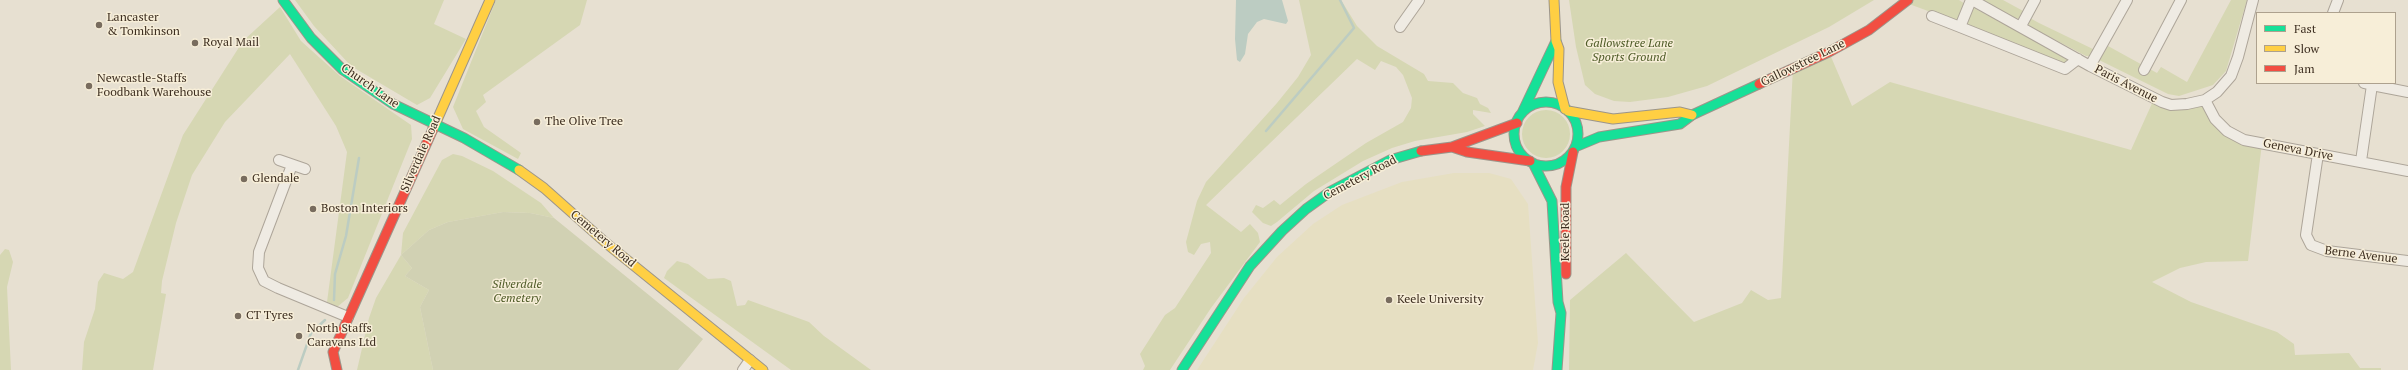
<!DOCTYPE html>
<html>
<head>
<meta charset="utf-8">
<style>
  body { margin:0 }
  #map { position:relative; width:2408px; height:370px; overflow:hidden; background:#e7e0d1; font-family:"PT Serif",serif }
  canvas { display:block }
  .legend { position:absolute; left:2256px; top:12px; width:140px; height:72px; box-sizing:border-box; background:#f7eed8; border:1px solid #ada18e; margin:0; padding:5px 7px; list-style:none; font-size:12px; color:#3d2e20 }
  .legend li { display:flex; align-items:center; gap:8px; height:20px }
  .legend b { width:20px; border:1px solid #ada18e }
</style>
</head>
<body>
<div id="map">
<canvas width="2408" height="370"></canvas>
<ul class="legend">
<li><b style="height:5px;background:#16e098"></b>Fast</li>
<li><b style="height:5px;background:#ffcf43"></b>Slow</li>
<li><b style="height:5px;background:#f24e42"></b>Jam</li>
</ul>
</div>
<script>
const context = document.querySelector('canvas').getContext('2d');
context.lineJoin = 'round';
function paint(path, color) { context.fillStyle = color; context.fill(path, 'evenodd'); }
const toPath = rows => new Path2D(rows.map(r => 'M' + r).join(''));
function stroke(path, color, width, dash) { context.strokeStyle = color; context.lineWidth = width; context.lineCap = dash ? 'butt' : 'round'; context.setLineDash(dash || []); context.stroke(path); }
function label(font, color, halo, rows, align = 'center') {
  context.font = font + ' "PT Serif",serif'; context.lineWidth = 3; context.setLineDash([]); context.textBaseline = 'middle'; context.strokeStyle = halo; context.fillStyle = color; for (const [text, x, y, turn = 0] of rows) {
    context.save(); context.translate(x, y); context.rotate((+turn || 0) * Math.PI / 180); context.textAlign = isNaN(turn) ? turn : align; if (halo) context.strokeText(text, 0, 0); context.fillText(text, 0, 0); context.restore();
  }
}
paint(toPath([
  [1454,173,1489,173,1511,179,1528,204,1538,343,1533,370,1197,370,1244,298,1277,257,1313,224,1342,205,1402,182]
]), '#e6dfc2');
paint(toPath([
  [295,0,444,0,434,24,466,39,430,98,417,105,351,66,314,26],
  [496,0,587,0,580,25,483,95,486,102,476,111,484,127,521,153,518,159,463,129,453,107],
  [1299,0,1341,0,1357,26,1377,46,1424,74,1428,81,1453,83,1463,93,1477,98,1480,104,1488,108,1491,113,1473,110,1473,114,1485,126,1467,132,1415,141,1392,148,1363,161,1314,191,1277,222,1271,226,1263,223,1252,212,1256,205,1263,208,1274,200,1280,205,1306,184,1366,143,1403,122,1411,108,1412,98,1403,75,1396,67,1381,61,1375,70,1357,59,1206,205,1241,232,1250,224,1258,233,1260,242,1211,308,1170,370,1143,370,1145,366,1140,354,1165,315,1175,308,1211,253,1210,242,1201,244,1194,255,1188,252,1186,242,1197,201,1206,182,1277,103,1298,77,1311,55],
  [1569,0,1874,0,1829,27,1707,86,1668,97,1630,102,1614,101,1595,94,1585,85,1576,47],
  [1913,0,1959,0,1965,4,1958,22,1909,4],
  [1980,0,2003,0,2025,12,2021,18,2015,19],
  [2231,0,2247,0,2226,71,2213,85,2179,96,2168,94,2099,60,2108,46,2157,73,2161,67,2187,82],
  [280,7,301,41,340,76,411,125,412,139,348,298,337,307,327,302,347,152,336,126,290,54,225,122,192,175,176,223,162,281,161,293,166,294,153,370,82,370,84,342,95,309,98,282,104,273,123,279,133,272,183,135,243,41],
  [1972,7,2070,59,2064,65,1965,25],
  [2028,17,2039,23,2095,50,2091,56,2086,56,2029,26],
  [1829,52,1852,106,1890,82,2131,150,2154,99,2162,102,2205,100,2227,131,2262,143,2248,261,2206,262,2180,268,2152,282,2191,302,2277,332,2294,344,2295,355,2349,353,2360,368,2381,368,2381,370,1569,370,1570,300,1626,253,1694,322,1742,303,1751,290,1768,300,1781,298,1793,68],
  '1522 134a24 24 0 1 1 48 0a24 24 0 1 1-48 0Z',
  [453,154,462,156,493,171,541,203,554,218,530,213,503,212,448,222,429,230,401,255,412,268,405,276,429,290,420,307,433,370,357,370,369,318,376,298,401,255,403,233,442,160],
  [5,249,9,250,13,262,7,287,11,370,0,370,0,255],
  [677,261,688,264,708,279,724,278,731,281,737,306,745,305,748,300,809,322,824,336,871,370,791,370,664,278,667,271]
]), '#d6d7b3');
paint(toPath([
  [503,212,530,213,554,218,703,339,678,370,433,370,420,307,429,290,405,276,412,268,401,255,429,230,448,222]
]), '#d1d1b3');
paint(toPath([
  [1236,0,1282,0,1288,21,1286,24,1264,19,1257,22,1248,34,1245,54,1240,62,1237,60,1235,39]
]), '#bcccc2');
stroke(toPath([
  [1266,131,1354,28,1340,0],
  [334,300,335,274,346,236,359,158],
  [298,370,311,333,325,320]
]), '#bcccc2', 2.5);
const street = toPath([
  [1971,0,1960,27,2065,69,2078,59],
  [1972,0,2090,66,2162,102,2171,105,2187,104,2205,100,2217,92,2231,76,2238,57,2253,0],
  [2333,13,2338,0],
  [1932,16,1960,27],
  [2021,26,2035,0],
  [1400,27,1419,0],
  [2090,66,2127,0],
  [2144,70,2181,0],
  [2372,85,2408,92],
  [2205,100,2215,119,2227,131,2244,140,2408,171],
  [2318,154,2306,235,2311,245,2327,251,2408,261],
  [279,160,305,169],
  [2361,161,2372,85,2364,83],
  [292,165,259,252,258,268,264,281,278,288,348,317],
  [743,370,750,360]
]);
const fast = toPath([
  [283,0,311,38,343,70,393,104,464,138,519,170],
  '1514 134a32 32 0 1 1 64 0a32 32 0 1 1-64 0Z',
  [1522,113,1556,41],
  [1575,147,1599,137,1680,124,1692,115,1759,84],
  [1533,163,1552,201,1558,302,1561,313,1557,370],
  [1182,370,1250,266,1282,231,1306,209,1331,191,1390,160,1421,151]
]);
const slow = toPath([
  [1554,0,1556,41,1559,49,1558,82,1565,109],
  [1568,111,1613,119,1680,112,1692,115],
  [433,129,490,0],
  [519,170,544,188,606,243,763,370]
]);
const jam = toPath([
  [1759,84,1829,52,1869,30,1908,0],
  [1452,147,1467,152,1530,161],
  [1421,151,1452,147,1517,123],
  [1566,274,1566,187,1573,152],
  [337,370,333,352,433,129]
]);
stroke(street, '#ada599', 12);
stroke(fast, '#9c958a', 11);
stroke(slow, '#9c958a', 11);
stroke(jam, '#9c958a', 11);
stroke(street, '#efebe3', 10);
stroke(fast, '#16e098', 9);
stroke(slow, '#ffcf43', 9);
stroke(jam, '#f24e42', 9);
for (const [x, y, r, color] of [
  [99,25,4,"#786c5e"],
  [195,43,4,"#786c5e"],
  [89,86,4,"#786c5e"],
  [537,122,4,"#786c5e"],
  [244,179,4,"#786c5e"],
  [313,209,4,"#786c5e"],
  [1389,300,4,"#786c5e"],
  [238,316,4,"#786c5e"],
  [299,336,4,"#786c5e"]
]) { const dot = new Path2D(); dot.arc(x, y, r, 0, 2 * Math.PI); context.fillStyle = color; context.fill(dot); stroke(dot, '#f7eed8', 1.5); }
label('12px', '#3d2e20', '#f7eed8', [
  ["Lancaster",107,18],
  ["& Tomkinson",107,32],
  ["Royal Mail",203,43],
  ["Newcastle-Staffs",97,79],
  ["Foodbank Warehouse",97,93],
  ["The Olive Tree",545,122],
  ["Glendale",252,179],
  ["Boston Interiors",321,209],
  ["Keele University",1397,300],
  ["CT Tyres",246,316],
  ["North Staffs",307,329],
  ["Caravans Ltd",307,343]
], 'left');
label('italic 12px', '#4d5a26', '#f7eed8', [
  ["Gallowstree Lane",1629,44],
  ["Sports Ground",1629,58],
  ["Silverdale",517,285],
  ["Cemetery",517,299]
]);
label('12px', '#3d2e20', '#f7eed8', [
  ["Gallowstree Lane",1803,63,-26],
  ["Paris Avenue",2126,84,27],
  ["Church Lane",370,86,35],
  ["Geneva Drive",2298,150,11],
  ["Silverdale Road",421,154,-66],
  ["Cemetery Road",1360,178,-28],
  ["Keele Road",1566,232,-90],
  ["Cemetery Road",603,239,40],
  ["Berne Avenue",2361,255,7]
]);
</script>
</body>
</html>
